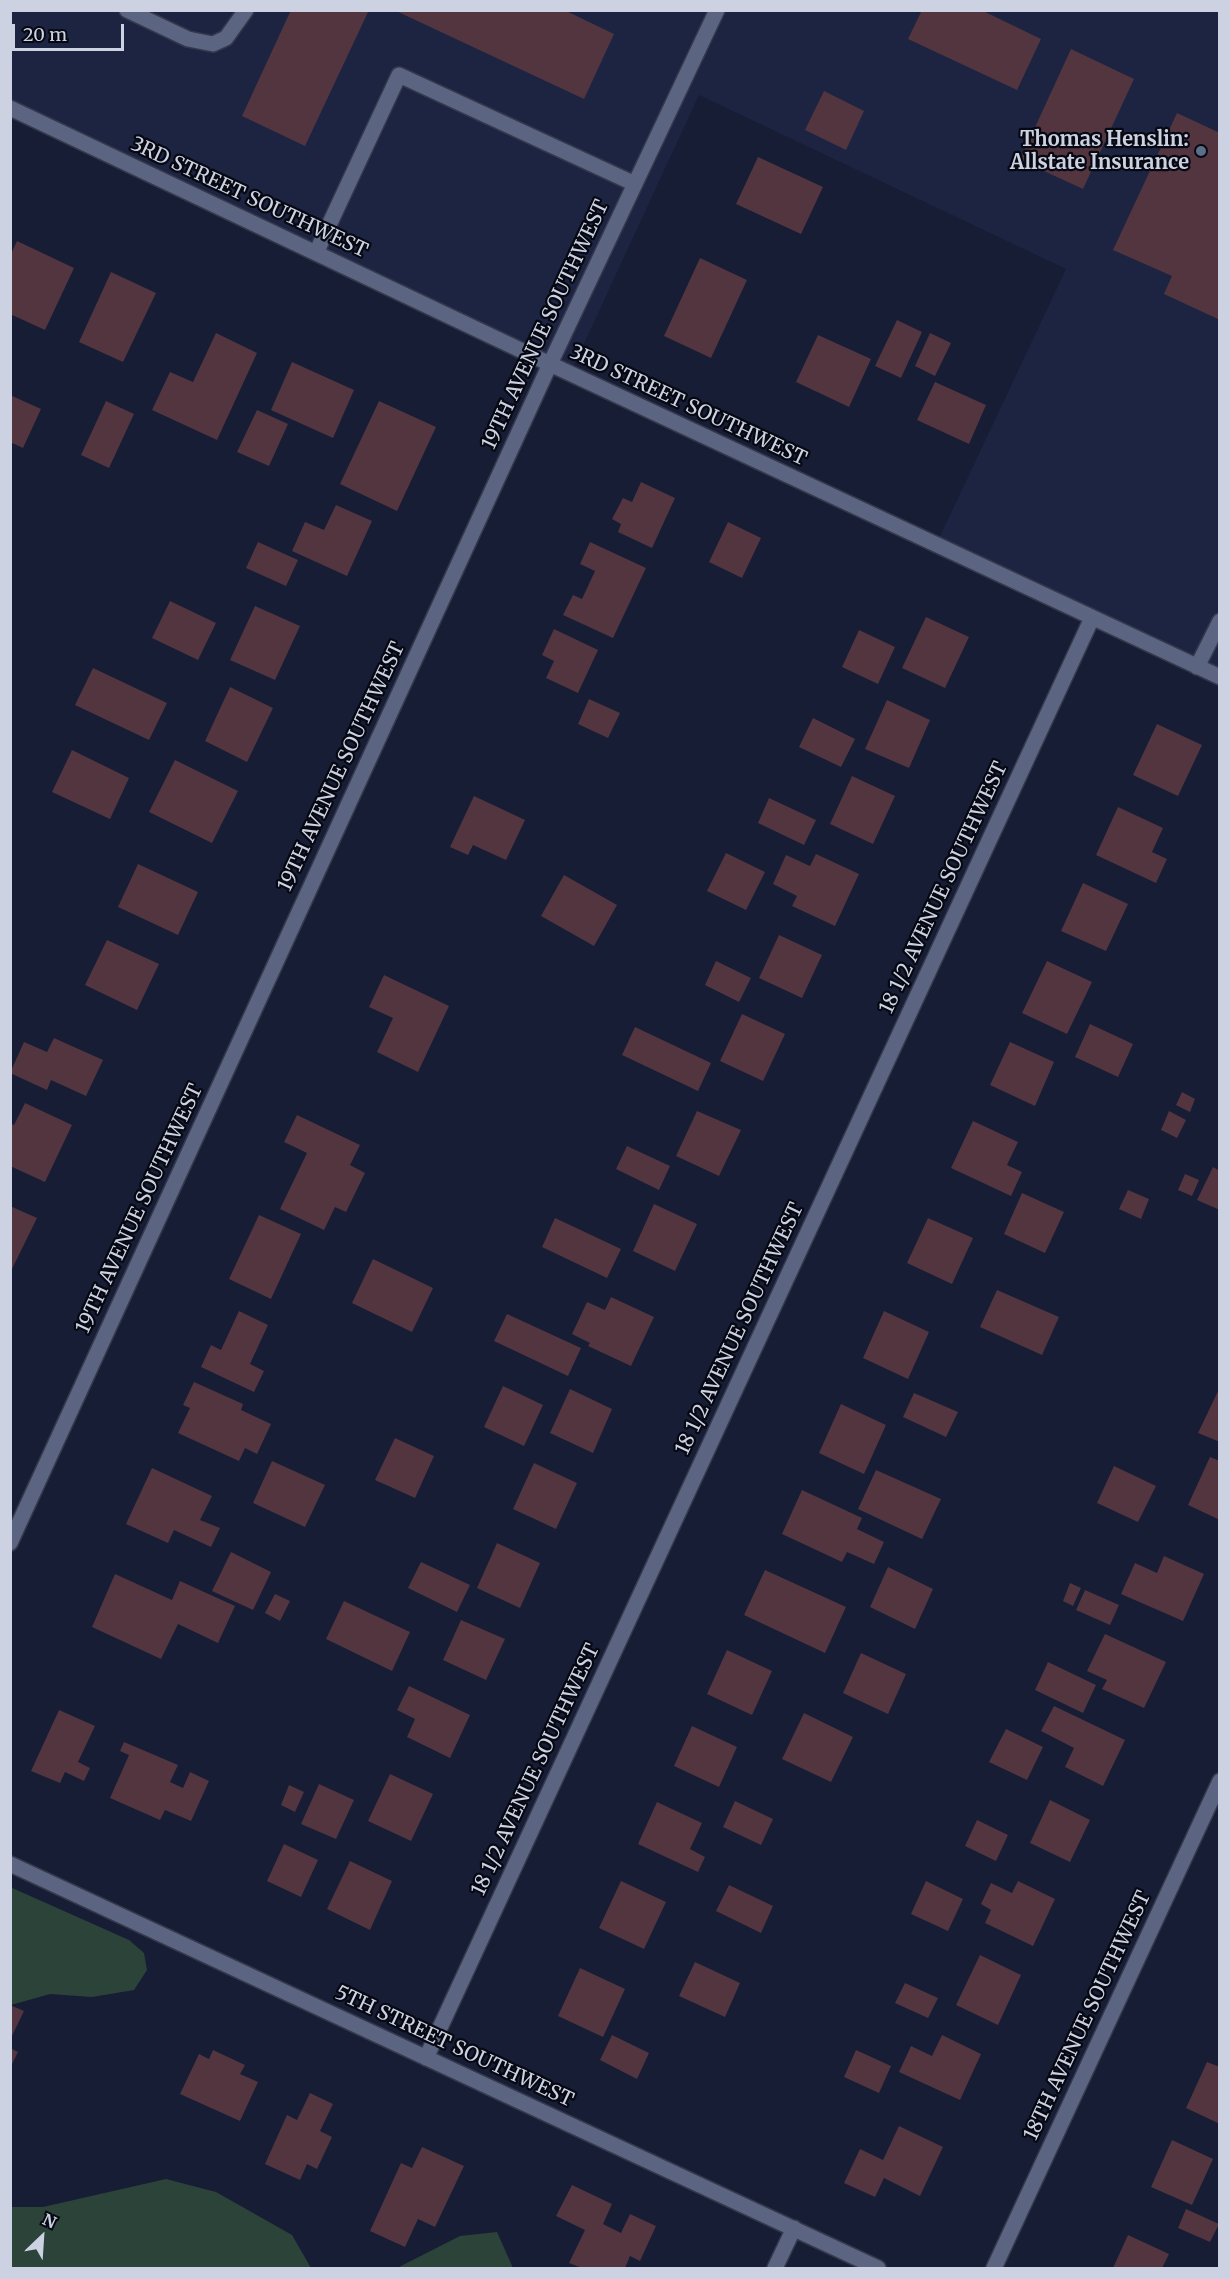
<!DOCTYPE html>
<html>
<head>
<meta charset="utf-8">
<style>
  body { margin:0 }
  #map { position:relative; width:1230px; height:2279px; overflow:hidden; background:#161d35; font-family:Merriweather,serif }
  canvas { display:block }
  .frame { position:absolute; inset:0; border:12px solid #cdd2e2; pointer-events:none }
  .north { position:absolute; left:12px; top:2207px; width:60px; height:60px; -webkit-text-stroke:4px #060812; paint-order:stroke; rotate:25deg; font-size:16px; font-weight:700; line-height:24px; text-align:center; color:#cdd2e2 }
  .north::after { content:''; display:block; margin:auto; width:21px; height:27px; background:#cdd2e2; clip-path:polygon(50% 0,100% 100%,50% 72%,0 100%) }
  .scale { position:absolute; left:12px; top:24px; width:112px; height:27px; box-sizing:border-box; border:3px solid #cdd2e2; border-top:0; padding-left:8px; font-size:18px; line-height:21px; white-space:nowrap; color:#cdd2e2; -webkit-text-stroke:4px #060812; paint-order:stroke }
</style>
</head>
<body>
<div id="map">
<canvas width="1230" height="2279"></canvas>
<div class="frame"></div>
<div class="north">N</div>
<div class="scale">20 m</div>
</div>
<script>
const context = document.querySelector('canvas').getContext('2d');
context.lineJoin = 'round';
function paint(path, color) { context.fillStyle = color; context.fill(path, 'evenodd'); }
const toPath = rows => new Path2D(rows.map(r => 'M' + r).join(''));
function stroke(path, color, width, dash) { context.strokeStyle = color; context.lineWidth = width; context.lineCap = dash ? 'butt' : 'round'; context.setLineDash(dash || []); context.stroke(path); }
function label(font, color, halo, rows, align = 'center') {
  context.font = font + ' Merriweather,serif'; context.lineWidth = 4.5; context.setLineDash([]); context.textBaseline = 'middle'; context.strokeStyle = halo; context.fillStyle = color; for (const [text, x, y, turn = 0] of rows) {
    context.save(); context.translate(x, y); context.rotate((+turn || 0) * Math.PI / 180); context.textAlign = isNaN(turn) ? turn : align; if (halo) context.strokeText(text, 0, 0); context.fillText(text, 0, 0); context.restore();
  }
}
paint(toPath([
  [1213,10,1219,13,1219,677,936,545,1066,269,699,95,570,374,11,108,10,11]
]), '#1c2442');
paint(toPath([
  [10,1887,129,1940,144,1953,147,1970,134,1990,92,1997,50,1994,11,2005],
  [166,2179,216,2192,292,2235,311,2268,11,2268,11,2207,43,2207],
  [497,2232,513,2268,397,2268,460,2236]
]), '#2c4339');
paint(toPath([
  [291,10,369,10,305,146,242,116],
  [394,10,564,10,614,34,584,99],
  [922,10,981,10,1041,39,1017,90,908,39],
  [1071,49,1134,79,1083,189,1020,160],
  [824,91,864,111,846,150,805,130],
  [1177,113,1220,133,1220,320,1164,294,1172,276,1113,250],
  [758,157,823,187,801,234,736,204],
  [17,241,74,268,45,330,10,314,10,256],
  [700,258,747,280,711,358,664,336],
  [111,272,156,293,123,362,79,342],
  [897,320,922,332,901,378,875,366],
  [216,333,257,353,217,440,152,410,170,372,193,382],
  [930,333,951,343,935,376,915,366],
  [818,335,871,359,849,407,796,382],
  [292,362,354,390,333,438,271,410],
  [935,382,986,405,969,444,917,420],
  [10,395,41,409,23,448,10,442],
  [106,401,134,414,109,468,81,455],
  [379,401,436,427,397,511,340,484],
  [257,410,288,424,269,466,237,452],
  [641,482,675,498,652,548,618,532,621,524,612,519,623,498,632,502],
  [336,505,372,521,347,576,292,551,305,522,324,530],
  [728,522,761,538,742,578,709,562],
  [258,542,298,560,286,586,246,568],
  [590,542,646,568,613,638,563,615,573,595,582,599,595,571,580,564],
  [170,601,216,623,198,660,152,638],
  [255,606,300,626,275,680,230,660],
  [926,617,969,637,945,688,902,668],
  [554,629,598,650,578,693,546,678,554,661,542,655],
  [859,630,895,647,878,684,842,667],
  [93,668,167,703,149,740,75,705],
  [230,687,273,708,247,762,205,741],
  [589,699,620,713,608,738,578,724],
  [887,700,930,720,909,768,865,749],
  [813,718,855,739,841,767,799,747],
  [1157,724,1202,745,1178,796,1133,775],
  [72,750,129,778,110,819,52,792],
  [175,760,238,791,212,843,149,812],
  [852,776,895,796,873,844,830,824],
  [474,796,525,820,506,860,473,845,468,855,450,847],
  [769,798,816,820,804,845,758,823],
  [1118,807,1163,828,1152,852,1167,859,1156,883,1096,855],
  [726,853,765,872,746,910,707,891],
  [816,854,859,874,835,926,792,906,797,896,773,884,786,855,810,866],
  [138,864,198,892,178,935,118,907],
  [564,875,617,905,594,946,541,916],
  [1083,883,1128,904,1106,951,1061,931],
  [779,935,822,955,802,998,759,978],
  [107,940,159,964,137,1010,85,985],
  [716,961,751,978,739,1002,705,985],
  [1047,961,1092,982,1067,1034,1022,1013],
  [384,975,449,1006,418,1072,377,1052,393,1018,369,1007],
  [742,1014,785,1034,763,1081,720,1061],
  [1090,1024,1133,1044,1118,1077,1075,1057],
  [635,1027,711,1063,698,1091,622,1055],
  [54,1038,103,1060,86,1096,51,1080,47,1090,10,1073,24,1042,47,1052],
  [1010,1042,1054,1062,1035,1106,990,1085],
  [1182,1092,1195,1099,1190,1112,1176,1105],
  [25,1103,72,1125,45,1182,10,1166,10,1123,14,1125],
  [697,1111,741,1130,719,1176,676,1156],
  [1169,1111,1186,1120,1177,1138,1161,1130],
  [297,1115,360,1145,350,1165,365,1173,346,1212,335,1207,324,1230,280,1209,307,1153,284,1142],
  [973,1121,1018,1142,1007,1165,1022,1172,1011,1196,951,1168],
  [627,1146,670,1166,659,1190,616,1169],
  [1213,1167,1220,1171,1220,1210,1197,1200],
  [1185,1174,1199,1180,1192,1196,1178,1190],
  [1128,1190,1149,1199,1141,1219,1119,1209],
  [1022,1193,1064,1212,1045,1253,1004,1234],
  [654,1204,697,1224,675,1271,633,1251],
  [10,1206,37,1218,10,1273],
  [259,1215,301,1234,271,1299,229,1279],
  [555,1218,621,1249,607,1278,542,1247],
  [928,1218,973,1238,952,1284,907,1263],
  [373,1259,433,1288,412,1332,352,1303],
  [997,1290,1059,1317,1042,1355,980,1327],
  [611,1297,654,1317,631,1366,588,1346,590,1343,572,1334,587,1302,605,1310],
  [239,1311,268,1325,250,1364,264,1371,254,1392,201,1367,211,1345,221,1350],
  [884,1311,929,1332,908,1379,863,1358],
  [507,1314,581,1348,568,1376,494,1341],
  [194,1382,243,1404,241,1410,271,1424,257,1454,245,1448,239,1461,178,1433,190,1408,183,1405],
  [503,1386,543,1405,524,1446,484,1427],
  [1220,1387,1220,1442,1198,1433],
  [570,1389,612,1409,593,1453,550,1433],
  [914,1393,958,1412,946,1437,903,1417],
  [841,1404,886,1425,864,1474,819,1453],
  [395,1438,434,1456,415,1498,375,1480],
  [1210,1457,1220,1461,1220,1520,1188,1505],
  [272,1461,325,1485,305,1527,253,1503],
  [534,1463,577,1483,556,1529,513,1509],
  [1114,1466,1156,1486,1138,1522,1097,1503],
  [152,1468,212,1496,200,1520,220,1528,211,1547,174,1530,168,1543,126,1524],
  [876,1470,941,1499,922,1539,858,1509],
  [802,1490,862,1518,857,1529,884,1542,874,1564,847,1552,842,1562,782,1534],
  [497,1543,540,1563,520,1608,477,1588],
  [231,1552,271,1572,253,1610,212,1591],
  [1164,1556,1204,1574,1183,1621,1121,1594,1135,1563,1157,1573],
  [421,1562,470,1585,457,1612,408,1588],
  [888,1567,933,1589,915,1629,870,1607],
  [765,1570,846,1607,825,1653,744,1615],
  [115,1574,172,1600,180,1581,235,1606,218,1643,178,1624,161,1659,92,1627],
  [1070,1583,1081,1588,1073,1606,1063,1601],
  [1085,1590,1119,1605,1110,1625,1076,1610],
  [275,1594,290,1601,280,1621,265,1613],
  [344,1601,410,1632,392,1671,326,1639],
  [461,1620,505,1639,486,1680,443,1660],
  [1105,1634,1166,1662,1144,1708,1102,1689,1107,1680,1087,1671],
  [727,1650,772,1671,752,1715,707,1694],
  [861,1653,906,1674,888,1714,843,1693],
  [1048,1662,1096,1685,1083,1713,1035,1690],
  [409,1686,470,1715,450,1758,407,1737,415,1719,397,1710],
  [1054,1706,1125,1740,1103,1786,1065,1767,1074,1748,1041,1731],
  [59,1710,95,1726,78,1762,90,1768,84,1781,65,1772,60,1783,31,1771],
  [804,1713,853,1737,831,1782,782,1759],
  [692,1726,737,1747,719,1787,674,1766],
  [1006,1729,1043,1747,1027,1780,989,1762],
  [124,1742,178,1765,170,1782,183,1788,190,1772,209,1781,191,1821,165,1810,160,1820,110,1798,129,1755,120,1751],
  [390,1774,433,1794,411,1841,368,1821],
  [319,1784,354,1800,336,1839,301,1824],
  [289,1785,304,1792,295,1812,281,1805],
  [1050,1800,1090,1820,1070,1862,1030,1843],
  [735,1801,773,1819,761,1845,723,1827],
  [657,1802,702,1823,690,1849,705,1857,698,1872,638,1844],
  [977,1820,1008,1835,996,1861,965,1846],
  [284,1844,318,1860,301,1897,267,1881],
  [350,1861,392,1881,370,1930,327,1909],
  [621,1881,666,1902,644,1949,599,1928],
  [926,1881,963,1899,948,1931,911,1914],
  [1018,1881,1055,1899,1033,1946,985,1923,991,1910,981,1904,991,1883,1012,1893],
  [729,1885,773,1906,761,1933,716,1911],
  [980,1955,1021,1975,998,2025,956,2005],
  [695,1962,740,1983,725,2017,679,1996],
  [580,1968,625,1989,603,2037,558,2016],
  [905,1983,938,1998,928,2018,895,2003],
  [10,2005,24,2011,10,2040],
  [612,2035,649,2053,637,2079,600,2060],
  [942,2035,981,2054,960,2100,899,2072,911,2046,932,2056],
  [10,2048,18,2052,10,2068],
  [213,2050,245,2065,240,2074,258,2082,240,2121,180,2094,199,2054,209,2059],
  [856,2050,891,2066,879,2093,844,2077],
  [1207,2062,1220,2067,1220,2124,1186,2108],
  [310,2093,333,2104,320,2131,332,2137,317,2169,307,2164,300,2180,265,2164,287,2115,297,2120],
  [899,2126,943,2147,920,2196,884,2178,875,2197,844,2183,860,2149,883,2160],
  [1172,2140,1213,2159,1192,2205,1151,2187],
  [422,2147,464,2166,435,2227,418,2219,405,2247,370,2231,401,2163,412,2168],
  [572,2185,612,2204,603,2224,621,2233,630,2214,656,2226,640,2261,630,2256,625,2268,582,2268,569,2263,585,2230,556,2216],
  [1186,2209,1219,2224,1210,2242,1178,2228],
  [1128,2235,1169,2254,1162,2268,1113,2268]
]), '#52353f');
const minor = toPath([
  [127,10,188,39,213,44,226,38,246,10],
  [10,108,550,364,1220,677],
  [316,253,399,75,635,184],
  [1197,667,1220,621],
  [10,1543,550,364,717,10],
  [10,1864,878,2268],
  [426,2058,1092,618],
  [775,2268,794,2228],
  [994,2268,1220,1781]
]);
stroke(minor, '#34384b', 18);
stroke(minor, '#5b6581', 15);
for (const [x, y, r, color] of [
  [1201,151,6,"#5c6f8a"]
]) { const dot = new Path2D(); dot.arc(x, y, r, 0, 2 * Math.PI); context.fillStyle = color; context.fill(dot); stroke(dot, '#060812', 2); }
label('bold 20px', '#cdd2e2', '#060812', [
  ["Thomas Henslin:",1189,140],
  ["Allstate Insurance",1189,163]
], 'right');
label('20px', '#cdd2e2', '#060812', [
  ["3RD STREET SOUTHWEST",249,198,25],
  ["19TH AVENUE SOUTHWEST",546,325,-65],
  ["3RD STREET SOUTHWEST",688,406,25],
  ["19TH AVENUE SOUTHWEST",342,767,-65],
  ["18 1/2 AVENUE SOUTHWEST",944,888,-65],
  ["19TH AVENUE SOUTHWEST",140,1209,-65],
  ["18 1/2 AVENUE SOUTHWEST",740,1329,-65],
  ["18 1/2 AVENUE SOUTHWEST",536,1770,-65],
  ["18TH AVENUE SOUTHWEST",1088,2016,-65],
  ["5TH STREET SOUTHWEST",454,2047,25]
]);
</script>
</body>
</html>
